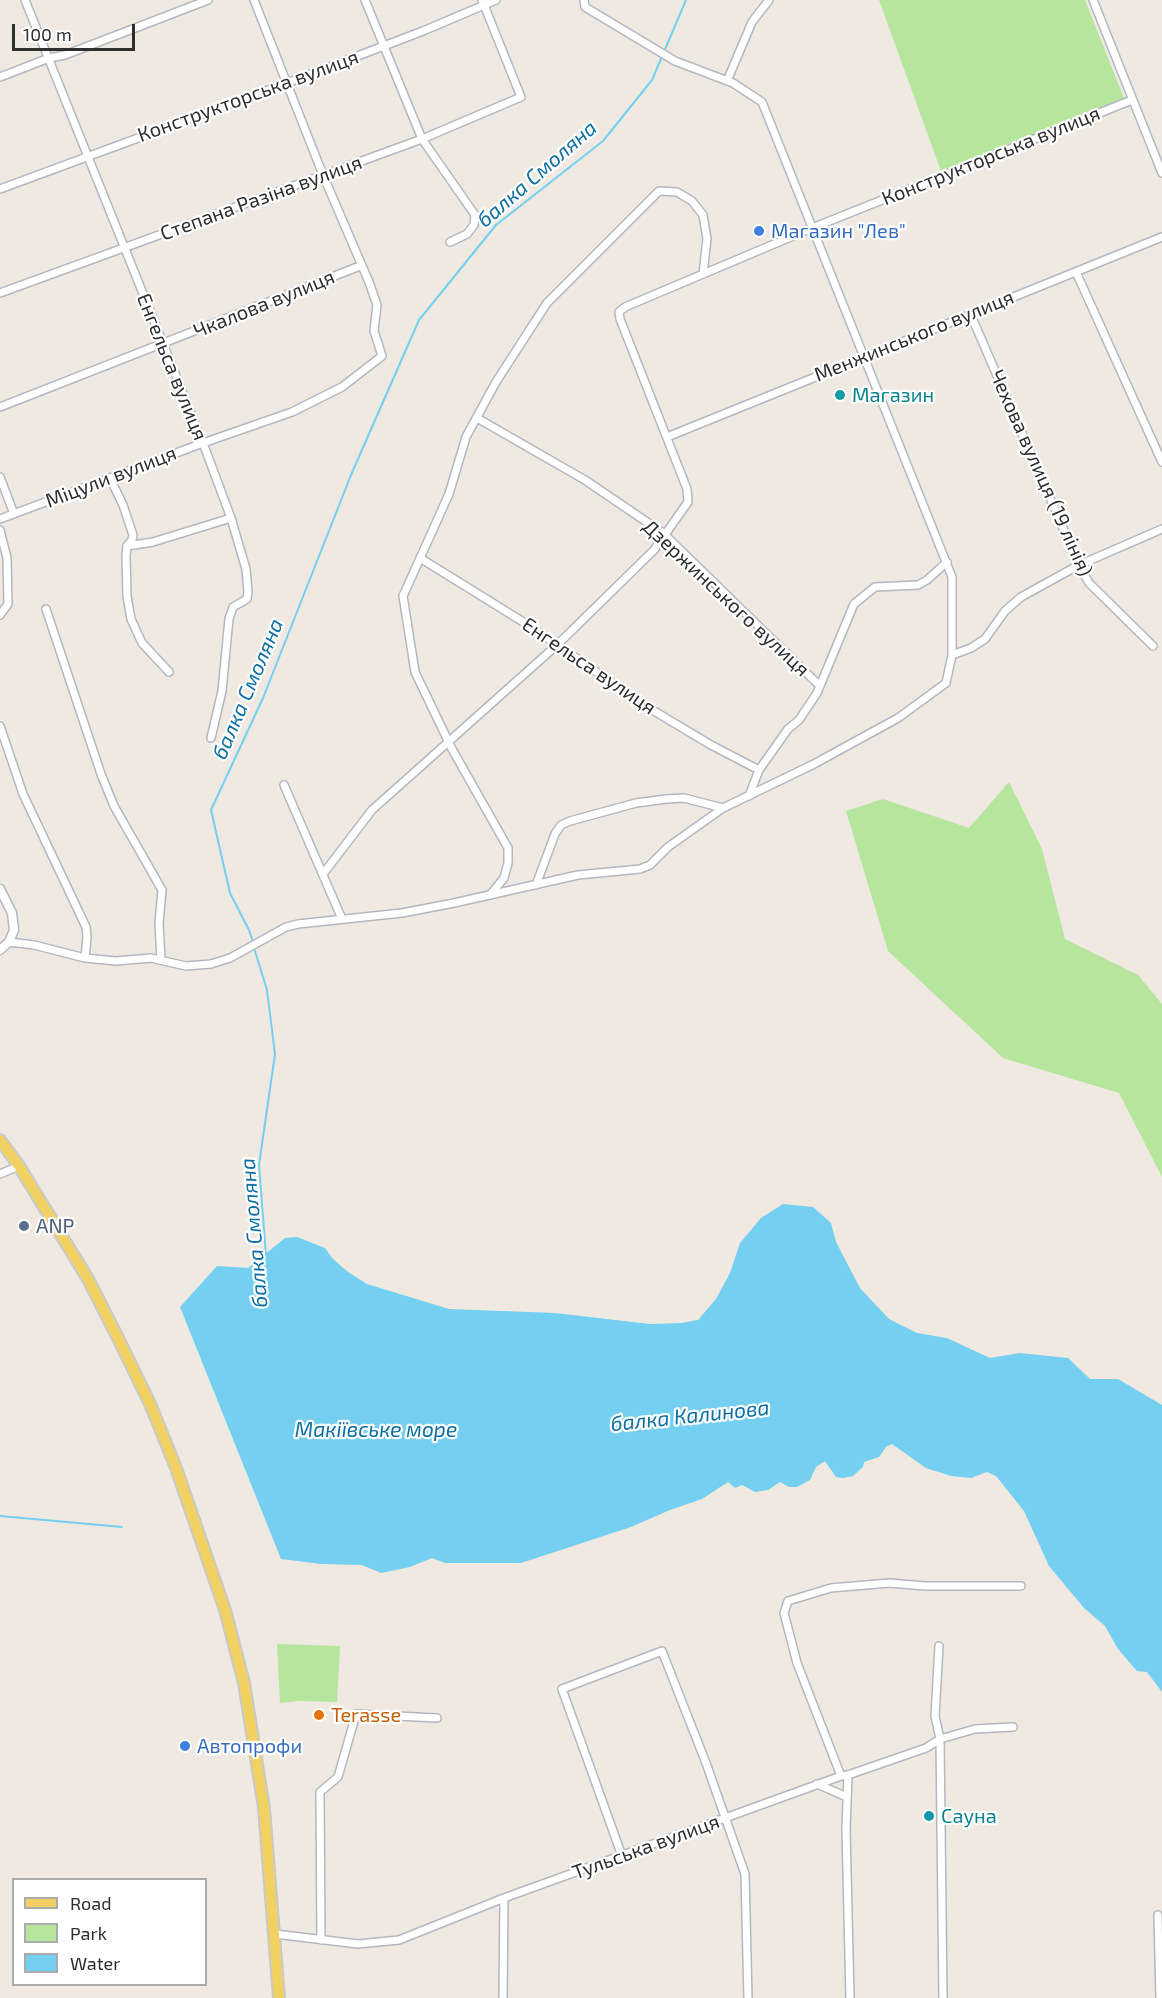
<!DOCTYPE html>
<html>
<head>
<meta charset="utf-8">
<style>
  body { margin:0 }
  #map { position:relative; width:1162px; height:1998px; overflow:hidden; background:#efe9e1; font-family:"Exo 2",sans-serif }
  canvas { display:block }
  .legend { position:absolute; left:12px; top:1878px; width:195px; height:108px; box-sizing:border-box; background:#fff; border:2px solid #ababab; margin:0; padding:8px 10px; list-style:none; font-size:18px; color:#2e2e2e }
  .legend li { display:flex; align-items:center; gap:12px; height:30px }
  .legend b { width:30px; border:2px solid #ababab }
  .scale { position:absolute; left:12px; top:24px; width:123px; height:27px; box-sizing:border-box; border:3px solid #2e2e2e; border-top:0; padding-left:8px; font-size:18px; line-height:21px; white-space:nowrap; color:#2e2e2e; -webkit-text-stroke:4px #fff; paint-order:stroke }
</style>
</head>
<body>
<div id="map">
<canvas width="1162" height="1998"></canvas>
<ul class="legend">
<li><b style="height:8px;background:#f2d163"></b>Road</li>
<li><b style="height:16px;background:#b6e59e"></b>Park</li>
<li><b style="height:16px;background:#75cff0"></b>Water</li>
</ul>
<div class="scale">100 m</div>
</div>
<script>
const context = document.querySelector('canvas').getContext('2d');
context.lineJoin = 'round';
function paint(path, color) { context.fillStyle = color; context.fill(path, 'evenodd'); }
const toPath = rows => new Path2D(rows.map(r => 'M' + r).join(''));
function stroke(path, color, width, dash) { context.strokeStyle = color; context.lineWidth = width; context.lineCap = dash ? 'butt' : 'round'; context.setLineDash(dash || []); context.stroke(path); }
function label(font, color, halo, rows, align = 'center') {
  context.font = font + ' "Exo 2",sans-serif'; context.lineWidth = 4.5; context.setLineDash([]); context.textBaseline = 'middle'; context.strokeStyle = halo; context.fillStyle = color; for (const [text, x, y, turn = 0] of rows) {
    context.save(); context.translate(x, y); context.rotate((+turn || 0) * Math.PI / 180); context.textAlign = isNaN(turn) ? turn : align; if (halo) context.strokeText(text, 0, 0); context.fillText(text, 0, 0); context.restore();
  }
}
paint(toPath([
  [879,0,1085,0,1124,98,941,171],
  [1009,782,1042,849,1065,939,1138,975,1162,1004,1162,1177,1119,1093,1003,1058,888,951,846,811,883,799,969,828],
  [277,1644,340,1646,337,1702,299,1701,280,1703]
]), '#b6e59e');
paint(toPath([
  [783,1204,813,1207,831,1223,836,1242,860,1288,889,1319,917,1333,947,1338,990,1358,1020,1353,1068,1358,1090,1379,1118,1379,1162,1405,1162,1692,1147,1672,1137,1671,1118,1649,1105,1626,1084,1608,1049,1566,1024,1511,996,1476,987,1472,971,1478,951,1476,926,1468,892,1444,886,1447,879,1457,864,1462,863,1467,853,1476,843,1478,836,1477,825,1461,816,1467,810,1480,797,1487,789,1487,780,1482,768,1490,755,1492,742,1485,735,1488,728,1482,702,1499,670,1510,631,1527,521,1563,445,1563,432,1558,410,1567,381,1573,362,1565,321,1564,281,1559,180,1307,217,1266,248,1268,285,1238,297,1237,325,1248,332,1258,348,1272,367,1284,449,1309,555,1313,650,1324,681,1323,698,1320,716,1299,730,1273,740,1243,761,1218]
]), '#75cff0');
stroke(toPath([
  [253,942,249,930,230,893,211,810,263,698,351,475,419,320,496,225,603,141,652,80,686,0],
  [254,948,267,990,275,1054,259,1165,266,1256],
  [0,1516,122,1527]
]), '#75cff0', 2);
const minor = toPath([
  [25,0,203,443,231,518,246,569,248,592,247,599,233,607,229,619,222,691,211,738],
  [365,0,422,139,475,215,474,225,467,234,450,242],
  [1093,0,1162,173],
  [0,77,49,58,65,55,208,0],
  [727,81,752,22,769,0],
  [0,189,287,83,423,31,496,0],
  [1076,272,1162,462],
  [0,293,422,139,521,97,482,0],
  [970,313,1079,565,1089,583,1153,646],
  [0,407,360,266],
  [477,418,585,480,663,533,820,686],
  [667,437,1162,237],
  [0,477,14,514],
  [110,478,123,505,133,535,132,540,127,546,126,556,127,596,131,619,142,643,169,672],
  [0,519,203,443,292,412,342,387,382,356,374,331,377,305,369,282,323,175,254,0],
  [0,530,7,558,8,604,0,615],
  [127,546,153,542,231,518],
  [420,558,533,628,644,705,711,745,759,770],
  [46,609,101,774,114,806,162,890,159,923,161,960],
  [952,655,971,648,985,639,1005,611,1021,597,1079,565,1162,529],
  [0,726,23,794,86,927,87,937,85,958],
  [284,785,342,919],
  [749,796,759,770,788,729,799,720,817,693,854,604,875,587,918,585,927,580,947,562],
  [323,874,372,810,557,645,654,550,688,502,687,489,620,319,619,312,625,307,812,228,1132,100],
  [536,885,555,834,561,825,570,821,636,803,666,799,684,798,723,808],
  [490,895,504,878,508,863,508,848,452,749,415,672,403,596,449,494,466,437,496,382,547,303,659,191,677,192,692,201,703,215,707,239,703,274],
  [9,942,34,945,85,958,116,961,151,958,186,966,211,964,230,958,286,927,298,924,402,913,454,903,578,875,640,869,650,865,668,847,723,808,814,764,898,718,946,683,952,655,952,577,762,102,733,83,675,61,585,7,584,0],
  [0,1174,19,1166],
  [939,1646,935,1716,940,1739,943,1998],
  [848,1775,846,1829,850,1998],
  [841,1776,797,1663,784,1613,788,1601,831,1588,889,1583,925,1586,1021,1586],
  [817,1784,847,1797],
  [622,1856,562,1689,662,1651,706,1763,745,1874,748,1998],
  [1158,1915,1160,1998],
  [275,1934,358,1944,399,1940,504,1898,841,1776,848,1775,926,1748,940,1739,975,1729,1013,1727],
  [321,1940,320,1792,338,1777,356,1714,437,1718],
  [503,1998,504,1898]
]);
const tertiary = toPath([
  [0,889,12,913,14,930,9,942,0,950]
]);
const primary = toPath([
  [0,1140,19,1166,88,1279,119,1340,151,1406,176,1468,225,1610,244,1683,264,1808,279,1998]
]);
stroke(minor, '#b4b7c1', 10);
stroke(tertiary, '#b4b7c1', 11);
stroke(primary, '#c9c9c9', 14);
stroke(minor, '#fff', 7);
stroke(tertiary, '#fff', 8);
stroke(primary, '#f2d163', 10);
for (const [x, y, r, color] of [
  [759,231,6,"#3f7fe0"],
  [840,395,6,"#0f9aa8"],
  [24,1226,6,"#5c6f8a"],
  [319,1715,6,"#e8710a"],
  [185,1746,6,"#3f7fe0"],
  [929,1816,6,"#0f9aa8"]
]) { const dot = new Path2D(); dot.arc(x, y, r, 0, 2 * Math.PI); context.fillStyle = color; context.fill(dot); stroke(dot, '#fff', 2); }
label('20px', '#2e2e2e', '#fff', [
  ["Конструкторська вулиця",248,96,-20],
  ["Конструкторська вулиця",991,156,-22],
  ["Степана Разіна вулиця",261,198,-20],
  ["Чкалова вулиця",264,304,-22],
  ["Менжинського вулиця",914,336,-22],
  ["Енгельса вулиця",172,367,68],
  ["Чехова вулиця (19 лiнiя)",1041,473,66],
  ["Міцули вулиця",111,477,-21],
  ["Дзержинського вулиця",726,598,43],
  ["Енгельса вулиця",589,666,34],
  ["Тульська вулиця",646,1847,-20]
]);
label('20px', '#366cbe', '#fff', [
  ["Магазин \"Лев\"",771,231],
  ["Автопрофи",197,1746]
], 'left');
label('20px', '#0d838f', '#fff', [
  ["Магазин",852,395],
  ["Сауна",941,1816]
], 'left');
label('20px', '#4e5e75', '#fff', [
  ["ANP",36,1226]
], 'left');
label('20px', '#c56008', '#fff', [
  ["Terasse",331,1715]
], 'left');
label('italic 21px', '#0d6fa3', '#fff', [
  ["балка Смоляна",537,174,-41],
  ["балка Смоляна",248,689,-67],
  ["балка Смоляна",254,1233,-95],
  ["балка Калинова",690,1416,-6],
  ["Макіївське море",376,1430]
]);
</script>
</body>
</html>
